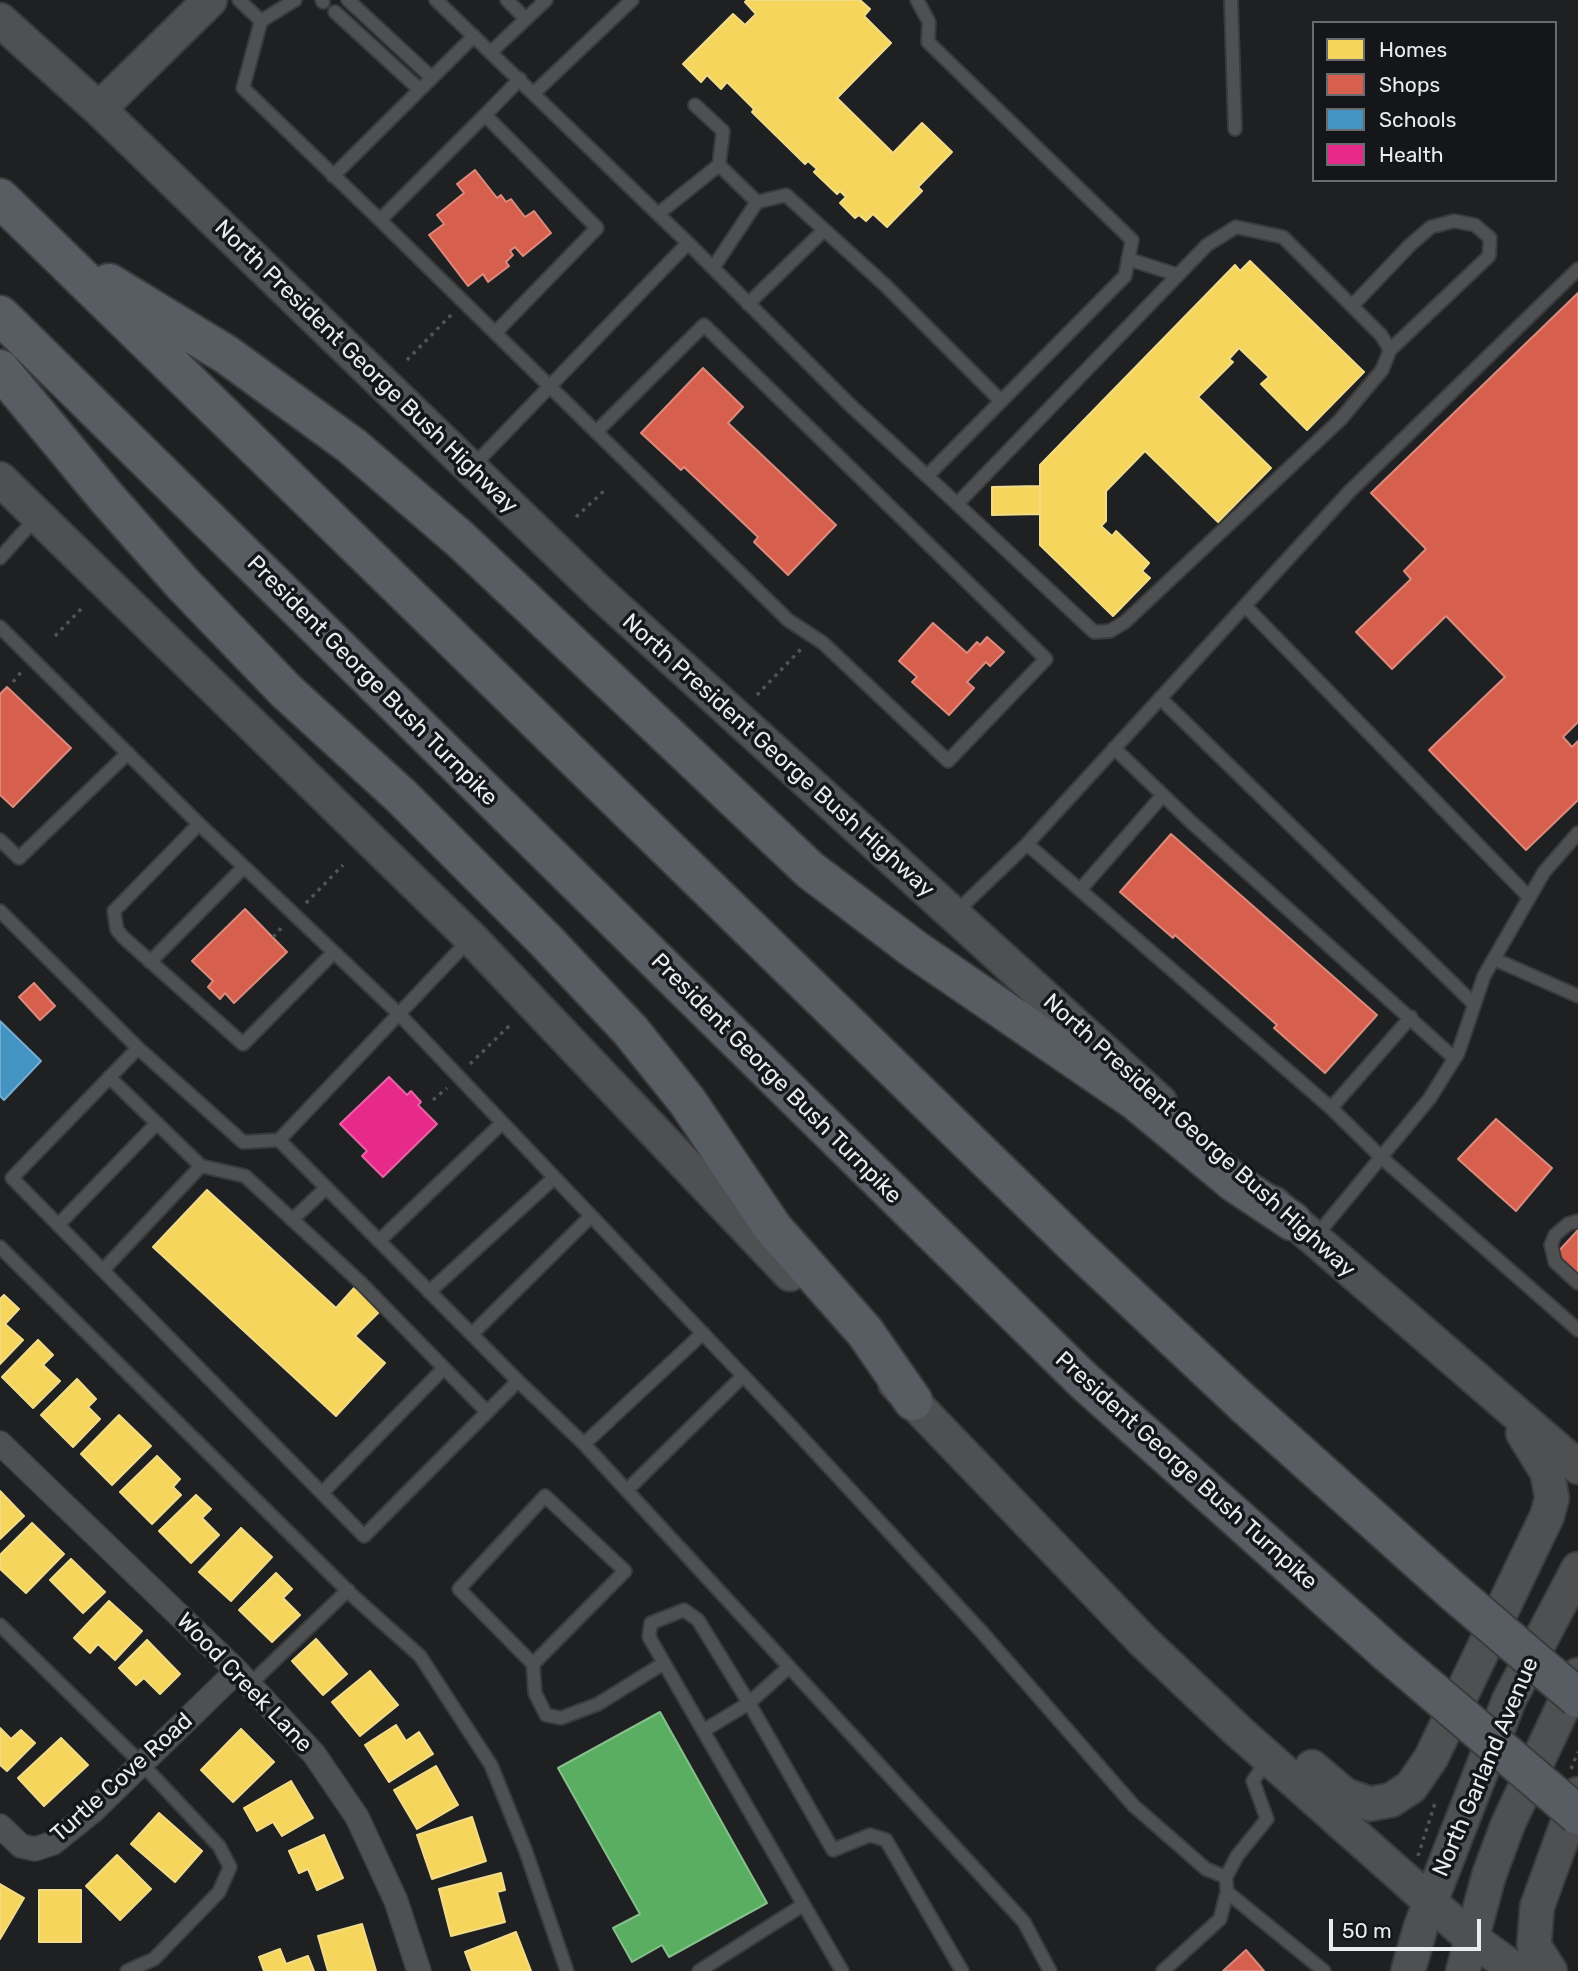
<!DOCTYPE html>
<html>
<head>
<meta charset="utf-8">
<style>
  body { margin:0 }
  #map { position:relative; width:1578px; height:1971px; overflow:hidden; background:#1f2022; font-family:Rubik,sans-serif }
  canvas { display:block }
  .legend { position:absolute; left:1312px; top:21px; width:245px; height:161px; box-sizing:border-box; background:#15161a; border:2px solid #6a6b6e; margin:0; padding:9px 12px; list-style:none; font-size:21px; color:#eaebed }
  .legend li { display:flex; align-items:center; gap:14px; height:35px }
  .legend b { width:35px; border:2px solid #6a6b6e }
  .scale { position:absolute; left:1329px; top:1919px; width:152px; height:32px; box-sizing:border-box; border:4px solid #eaebed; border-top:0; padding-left:9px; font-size:21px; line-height:24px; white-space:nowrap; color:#eaebed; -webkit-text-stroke:5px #15161a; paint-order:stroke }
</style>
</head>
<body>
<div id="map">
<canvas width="1578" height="1971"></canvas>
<ul class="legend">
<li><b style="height:19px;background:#f6d55c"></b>Homes</li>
<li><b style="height:19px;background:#d6604d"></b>Shops</li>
<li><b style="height:19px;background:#4393c3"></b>Schools</li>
<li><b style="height:19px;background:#e7298a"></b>Health</li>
</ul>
<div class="scale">50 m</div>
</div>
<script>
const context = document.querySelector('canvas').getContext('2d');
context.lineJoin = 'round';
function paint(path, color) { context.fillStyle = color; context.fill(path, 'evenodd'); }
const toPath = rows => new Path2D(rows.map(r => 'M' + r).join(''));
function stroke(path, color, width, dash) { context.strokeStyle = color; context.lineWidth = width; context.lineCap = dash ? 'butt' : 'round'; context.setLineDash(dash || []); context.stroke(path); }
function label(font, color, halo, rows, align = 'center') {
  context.font = font + ' Rubik,sans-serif'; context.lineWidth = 7; context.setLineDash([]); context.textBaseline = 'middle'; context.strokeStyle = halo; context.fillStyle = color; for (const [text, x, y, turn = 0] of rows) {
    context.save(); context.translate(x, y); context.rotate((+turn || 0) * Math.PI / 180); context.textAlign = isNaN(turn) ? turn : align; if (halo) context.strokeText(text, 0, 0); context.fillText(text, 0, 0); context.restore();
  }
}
const homes = toPath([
  [747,0,860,0,870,9,864,16,891,43,837,98,893,153,922,123,952,152,918,187,922,191,887,227,873,214,866,221,859,215,855,218,840,203,846,197,840,191,837,194,814,172,817,169,808,161,805,164,752,112,754,109,727,82,721,89,707,75,701,82,683,64,733,14,745,25,756,14,745,2,747,0],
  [1250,261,1364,372,1307,430,1261,384,1269,377,1239,348,1229,359,1233,362,1198,397,1271,468,1218,522,1145,451,1106,491,1106,521,1101,526,1112,536,1116,531,1149,563,1142,571,1150,578,1113,616,1040,545,1040,465,1235,265,1240,271,1250,261],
  [1040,486,1040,514,992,515,992,487,1040,486],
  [207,1190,336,1308,355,1287,380,1311,355,1336,385,1363,336,1416,153,1247,207,1190],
  [4,1295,19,1309,5,1324,23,1340,0,1364,0,1299,4,1295],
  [38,1340,53,1355,43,1365,60,1381,33,1408,2,1377,38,1340],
  [77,1379,96,1399,88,1407,100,1419,73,1447,41,1415,77,1379],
  [119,1415,151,1446,112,1485,81,1454,119,1415],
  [157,1456,180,1479,173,1487,181,1495,152,1524,120,1492,157,1456],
  [0,1491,24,1516,0,1539,0,1491],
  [196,1495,211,1509,202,1518,219,1535,191,1563,159,1531,196,1495],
  [32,1523,64,1554,26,1593,0,1569,0,1555,32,1523],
  [241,1528,272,1557,231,1601,199,1572,241,1528],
  [71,1559,105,1592,83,1613,50,1580,71,1559],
  [276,1573,292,1589,283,1598,300,1615,272,1642,239,1610,276,1573],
  [109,1601,142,1631,115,1660,98,1644,90,1653,74,1638,109,1601],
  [316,1639,347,1674,323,1695,292,1661,316,1639],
  [147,1640,180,1674,160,1694,144,1678,136,1685,119,1668,147,1640],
  [370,1671,398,1705,360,1736,332,1702,370,1671],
  [396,1725,406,1741,419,1732,433,1754,389,1782,365,1745,396,1725],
  [0,1728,11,1739,21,1730,35,1743,7,1771,0,1765,0,1728],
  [241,1729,274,1762,233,1802,201,1770,241,1729],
  [61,1738,88,1765,44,1806,18,1778,61,1738],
  [436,1766,458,1805,417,1829,394,1790,436,1766],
  [291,1781,313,1818,282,1836,273,1822,257,1831,244,1808,291,1781],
  [159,1813,202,1851,175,1882,131,1844,159,1813],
  [472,1817,486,1861,432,1879,417,1835,472,1817],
  [324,1835,343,1878,317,1890,308,1869,299,1873,289,1851,324,1835],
  [117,1855,151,1889,120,1920,86,1886,117,1855],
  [501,1873,505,1890,497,1892,505,1922,451,1936,439,1889,501,1873],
  [0,1884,24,1898,0,1939,0,1884],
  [39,1890,81,1890,81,1942,39,1942,39,1890],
  [362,1924,376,1971,328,1971,318,1936,362,1924],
  [516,1932,531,1971,472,1971,465,1952,516,1932],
  [280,1949,286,1964,308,1956,314,1971,264,1971,259,1957,280,1949]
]);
paint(homes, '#f6d55c');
stroke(homes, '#f2dc88', 2);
const shops = toPath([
  [475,170,497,198,501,195,506,202,511,199,525,217,534,211,551,233,523,256,515,247,510,251,513,255,506,262,509,266,488,282,483,274,468,286,429,235,444,224,437,215,464,193,457,184,475,170],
  [1578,293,1578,722,1563,737,1572,747,1578,741,1578,800,1526,850,1429,750,1505,677,1446,616,1392,669,1356,632,1411,579,1404,571,1426,549,1371,493,1578,293],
  [703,368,743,407,728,423,836,525,788,575,754,542,758,537,684,467,681,470,641,433,703,368],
  [933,623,967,653,977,642,980,645,987,637,1004,652,990,666,986,662,967,682,974,688,949,715,912,682,917,677,899,661,933,623],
  [7,687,71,748,13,807,0,795,0,694,7,687],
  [1171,834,1377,1015,1325,1073,1274,1028,1277,1025,1175,935,1173,938,1120,892,1171,834],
  [245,909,287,952,234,1003,225,993,220,999,208,987,213,981,192,961,245,909],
  [34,983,55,1006,40,1020,19,997,34,983],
  [1496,1119,1552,1168,1516,1211,1458,1159,1496,1119],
  [1578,1230,1578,1274,1556,1254,1578,1230],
  [1246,1950,1264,1971,1223,1971,1246,1950]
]);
paint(shops, '#d6604d');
stroke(shops, '#dc8a7d', 2);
const schools = toPath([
  [0,1021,41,1061,4,1100,0,1096,0,1021]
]);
paint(schools, '#4393c3');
stroke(schools, '#75add0', 2);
const health = toPath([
  [389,1077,407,1095,411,1091,421,1102,418,1105,437,1124,383,1177,362,1156,367,1151,340,1124,389,1077]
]);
paint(health, '#e7298a');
stroke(health, '#e863a8', 2);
const public = toPath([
  [660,1712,767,1903,669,1957,662,1945,632,1962,613,1928,640,1914,558,1768,660,1712]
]);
paint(public, '#5aae61');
stroke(public, '#85c08b', 2);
const lane = toPath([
  [239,0,261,21,243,88,380,220],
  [322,0,323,2],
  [348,0,431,77],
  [436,0,688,243,471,468],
  [1231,0,1235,129],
  [335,12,419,89],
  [526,19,546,0],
  [261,21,295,0],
  [491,52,526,19,507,0],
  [534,93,632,0],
  [695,105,723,131,719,165,757,202,786,195,885,285,1001,401],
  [485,115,520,79],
  [333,176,474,36],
  [658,214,719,165],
  [688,243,850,405,927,476,1125,276,1132,240,928,42,929,22,917,0],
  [713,268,757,202],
  [1578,269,1349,492,1027,844,1331,1108,1382,1158,1578,1330],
  [748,304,824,230],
  [1352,306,1410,245,1431,227,1454,221,1475,225,1490,238,1489,256,1390,350],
  [495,333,597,228,485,115,380,220,788,620,823,643,948,761,1046,659,704,325,596,432],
  [927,476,1094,632,1110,631,1125,622,1340,420,1382,370,1390,350,1381,335,1283,237,1236,227,1207,245,1178,275,1128,259],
  [957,504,1178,275],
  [0,558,37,517],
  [1245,606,1529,897],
  [0,627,199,824,399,1014,791,1426,980,1630,1134,1806,1206,1869,1226,1877,1227,1892,1220,1919,1163,1971],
  [1160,698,1474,1004],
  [1114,748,1191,822,1454,1058],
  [199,824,114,911,117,930,124,938,243,1044,333,953],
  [0,840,19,858,128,753],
  [1080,890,1163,795],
  [0,911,138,1048],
  [954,914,1027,844],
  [1494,959,1578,996],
  [150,962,244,867],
  [109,1077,201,1166,245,1176,361,1283,487,1412],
  [1331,1108,1411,1017],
  [279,1140,243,1142,138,1048,12,1178,364,1536,518,1381,279,1140,471,938],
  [292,1220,326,1188],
  [1578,1221,1568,1224,1555,1235,1551,1245,1555,1262,1578,1283],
  [58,1225,157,1123],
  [1316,1236,1430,1098,1458,1053,1484,976,1544,872,1578,833],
  [379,1241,502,1123],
  [0,1247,354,1597,420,1656,491,1765,525,1849,567,1971],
  [103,1270,201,1166],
  [429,1292,554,1178],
  [472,1334,591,1216],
  [518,1381,584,1444,1024,1922,1050,1971],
  [584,1444,703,1333],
  [627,1490,743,1376],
  [322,1493,444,1368],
  [0,1625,142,1764,219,1846,230,1867,219,1892,154,1959,127,1971],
  [533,1664,459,1589,545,1496,625,1571,533,1664,535,1693,546,1715,561,1718,598,1704,664,1663],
  [250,1684,348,1590],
  [703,1731,749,1703,789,1667],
  [1226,1877,1237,1856,1267,1819,1253,1781,1268,1759],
  [1227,1892,1324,1971],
  [699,1971,803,1905],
  [842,1971,649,1637,651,1623,684,1610,698,1620,749,1703,833,1850,870,1835,886,1840,962,1971]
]);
const street = toPath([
  [0,1443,237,1671,314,1754,357,1817,396,1901,419,1971],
  [0,1826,21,1846,35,1849,53,1843,94,1810,237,1671]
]);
const secondary = toPath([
  [0,20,99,109,601,594,1160,1102],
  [99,109,210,0],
  [0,479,471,938,790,1274],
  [1273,1203,1578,1467],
  [895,1383,1143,1641,1237,1730,1471,1938,1517,1971],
  [1312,1767,1345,1795,1370,1804,1391,1800,1411,1787,1431,1758,1547,1516,1552,1498,1547,1472,1523,1433],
  [1408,1971,1421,1926,1509,1700,1578,1569],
  [1463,1971,1489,1875,1508,1824,1578,1675],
  [1550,1971,1534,1946,1537,1907,1578,1794]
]);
const highway = toPath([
  [0,198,1081,1251,1243,1403,1456,1594],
  [109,283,227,355,352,446,461,540,810,870,914,949,1136,1101,1235,1183,1292,1221],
  [0,315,1083,1380,1389,1654],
  [0,369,106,497,182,583,286,691,401,796,547,942,630,1030,687,1101,773,1228,865,1332,913,1401]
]);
stroke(lane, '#3a3b3c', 16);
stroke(street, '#3a3b3c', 26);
stroke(secondary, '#3a3b3c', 37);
stroke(highway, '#3a3b3c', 42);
stroke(toPath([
  [407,360,452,314],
  [576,517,607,488],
  [55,636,83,607],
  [13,682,22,671],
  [757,695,802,648],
  [306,903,343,865],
  [273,937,284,925],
  [470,1064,511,1024],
  [433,1100,447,1088],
  [1571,1769,1578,1752],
  [1418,1856,1436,1800]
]), '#535354', 3.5, [3.5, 5]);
stroke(lane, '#4f5052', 12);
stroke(street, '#4f5052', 23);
stroke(secondary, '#4f5052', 33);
stroke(highway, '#585c63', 38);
const highwayBridge = toPath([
  [1456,1594,1578,1698],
  [1389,1654,1578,1815]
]);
stroke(highwayBridge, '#3a3b3c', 42, []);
stroke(highwayBridge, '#585c63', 38);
label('23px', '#eaebed', '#15161a', [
  ["North President George Bush Highway",366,367,44],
  ["President George Bush Turnpike",372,681,45],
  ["North President George Bush Highway",778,756,42],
  ["President George Bush Turnpike",776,1079,45],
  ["North President George Bush Highway",1199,1136,42],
  ["President George Bush Turnpike",1186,1471,42],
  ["Wood Creek Lane",244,1683,46],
  ["North Garland Avenue",1486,1767,-67],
  ["Turtle Cove Road",122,1778,-42]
]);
</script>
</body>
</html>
